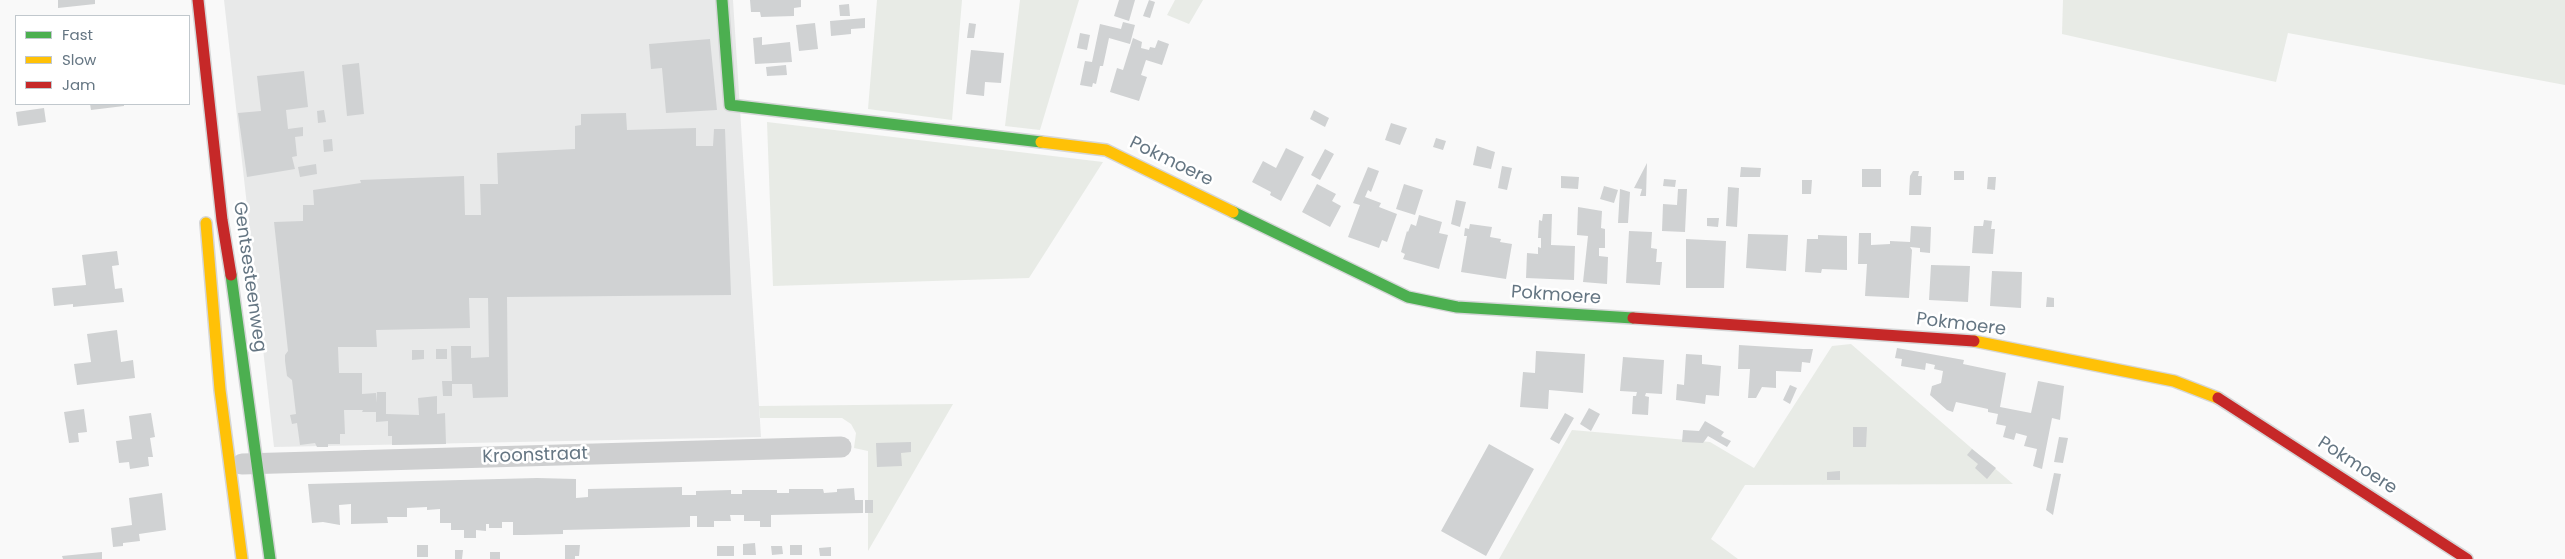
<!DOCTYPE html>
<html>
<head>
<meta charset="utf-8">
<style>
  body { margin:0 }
  #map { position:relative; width:2565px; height:559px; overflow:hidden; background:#f9f9f9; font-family:Poppins,sans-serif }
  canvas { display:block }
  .legend { position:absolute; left:15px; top:15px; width:175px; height:90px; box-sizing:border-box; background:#fff; border:1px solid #c1c8cd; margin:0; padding:6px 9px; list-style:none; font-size:15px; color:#657683 }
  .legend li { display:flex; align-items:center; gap:10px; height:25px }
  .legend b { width:25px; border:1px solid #c1c8cd }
</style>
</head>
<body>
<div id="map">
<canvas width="2565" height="559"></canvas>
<ul class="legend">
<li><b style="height:6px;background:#4caf50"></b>Fast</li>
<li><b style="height:6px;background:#ffc107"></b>Slow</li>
<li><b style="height:6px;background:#c62828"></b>Jam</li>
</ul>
</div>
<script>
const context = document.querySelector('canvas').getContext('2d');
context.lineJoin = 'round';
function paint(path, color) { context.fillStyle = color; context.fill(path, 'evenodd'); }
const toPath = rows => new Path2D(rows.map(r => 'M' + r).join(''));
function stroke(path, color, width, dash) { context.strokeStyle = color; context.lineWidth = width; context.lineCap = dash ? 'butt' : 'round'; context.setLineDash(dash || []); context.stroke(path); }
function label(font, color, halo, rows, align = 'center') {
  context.font = font + ' Poppins,sans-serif'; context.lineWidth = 5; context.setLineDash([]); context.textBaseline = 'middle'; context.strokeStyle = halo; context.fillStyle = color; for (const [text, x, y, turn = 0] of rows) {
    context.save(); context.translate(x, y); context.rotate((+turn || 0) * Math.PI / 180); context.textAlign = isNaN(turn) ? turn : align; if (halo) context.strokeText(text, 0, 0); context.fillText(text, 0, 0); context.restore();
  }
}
paint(toPath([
  [224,0,733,0,761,437,274,447]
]), '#e8e9e9');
paint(toPath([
  [877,0,962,0,952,120,868,109],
  [1020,0,1079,0,1040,130,1005,126],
  [1175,0,1203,0,1189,24,1167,15],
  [2063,0,2565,0,2565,85,2288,33,2276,82,2062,34],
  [767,122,1103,162,1029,278,773,286],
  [1851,344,2013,484,1745,485,1711,539,1738,559,1499,559,1572,430,1710,442,1754,468,1832,346],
  [953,404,868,551,868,451,854,448,856,433,851,424,842,418,760,418,759,406]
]), '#e8ebe6');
paint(toPath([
  [58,0,95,0,95,4,58,8],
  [750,0,801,0,801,7,794,8,794,16,761,17,760,12,751,12],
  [1119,0,1135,0,1129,21,1114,16],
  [1149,0,1155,2,1150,18,1143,16],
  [849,4,850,16,840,16,839,5],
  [865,18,865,28,851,29,851,34,831,36,830,21],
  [1123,22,1135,25,1130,44,1109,38,1103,66,1100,66,1096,84,1093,83,1092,87,1080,85,1085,61,1092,62,1100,24,1121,29],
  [815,23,818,49,799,51,796,25],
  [969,23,976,24,974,38,967,38],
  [1080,33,1090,35,1087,50,1077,48],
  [762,37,762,45,790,42,792,62,755,64,753,38],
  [1133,38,1142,42,1141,48,1149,50,1150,47,1155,48,1158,40,1169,44,1162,65,1146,60,1141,75,1147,77,1139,101,1110,92,1117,68,1123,70],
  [710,39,717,110,666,113,662,68,651,69,649,44],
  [971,50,1004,53,1001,83,985,82,984,96,966,94],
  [359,63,364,114,347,116,342,65],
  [786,65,787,75,767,76,766,67],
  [304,71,308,107,286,110,288,129,303,127,303,136,295,137,297,156,292,157,295,169,247,177,238,113,261,111,257,76],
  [90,104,124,104,124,106,91,110],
  [44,108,46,122,18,126,16,112],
  [324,110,326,122,318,123,317,111],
  [1314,110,1329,118,1325,127,1310,119],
  [626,113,627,130,696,128,696,146,713,146,714,129,725,129,731,295,507,297,508,397,473,398,472,384,452,384,452,396,443,396,442,381,452,381,451,346,471,346,471,358,489,357,488,298,469,298,470,328,376,330,377,347,338,347,339,373,362,373,362,394,376,393,376,403,377,392,386,392,386,414,419,415,418,398,437,396,437,414,445,413,446,444,392,445,392,436,388,436,388,421,376,422,376,412,362,412,363,410,344,410,345,434,340,434,340,444,328,444,328,447,317,447,315,443,300,445,297,423,292,424,290,415,296,414,292,380,287,376,285,361,285,355,288,351,274,222,303,221,303,205,314,205,313,190,361,183,360,180,464,176,465,215,481,215,480,184,498,184,497,153,575,149,575,126,581,125,581,114],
  [1391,123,1407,128,1400,145,1385,140],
  [1436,138,1446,141,1443,150,1433,147],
  [332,139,333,151,324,152,323,140],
  [1477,146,1495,152,1491,169,1473,165],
  [1286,148,1304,157,1281,201,1270,195,1271,192,1252,182,1263,161,1276,168],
  [1325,149,1334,154,1320,180,1311,175],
  [1647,163,1646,196,1640,196,1642,189,1634,188],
  [316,164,317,174,300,177,298,167],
  [1502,166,1512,168,1507,190,1498,188],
  [1368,167,1379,171,1371,192,1368,190,1365,197,1381,203,1379,207,1397,214,1387,242,1382,240,1379,248,1348,237,1360,205,1353,203],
  [1741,167,1761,168,1760,177,1740,177],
  [1862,169,1881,169,1881,187,1862,187],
  [1913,171,1919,171,1918,176,1922,176,1921,195,1909,195,1910,176],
  [1954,171,1964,171,1964,180,1954,180],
  [1561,176,1579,177,1578,189,1561,188],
  [1988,177,1996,177,1995,190,1987,189],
  [1664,179,1676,180,1675,187,1663,186],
  [1802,180,1812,180,1811,194,1802,194],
  [1317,184,1336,194,1332,201,1341,206,1330,227,1302,212],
  [1404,184,1423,190,1415,215,1396,209],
  [1604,186,1618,190,1614,203,1600,199],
  [1728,187,1739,188,1737,227,1726,226],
  [1620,189,1630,192,1628,223,1618,223],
  [1678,189,1687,189,1685,232,1662,231,1663,204,1677,205],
  [1456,200,1466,202,1460,227,1451,224],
  [1578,207,1602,211,1601,228,1605,229,1605,248,1599,248,1599,256,1608,257,1607,284,1583,282,1588,236,1577,235],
  [1543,214,1552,214,1551,245,1575,246,1574,280,1526,278,1527,253,1538,254,1538,247,1541,248,1541,238,1538,238,1539,220,1542,221],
  [1419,215,1442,222,1439,233,1448,235,1439,269,1403,259,1405,254,1401,252,1407,231,1408,232,1411,224,1416,226],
  [1707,218,1719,218,1718,227,1707,226],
  [1984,220,1992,221,1991,229,1995,229,1993,254,1972,253,1974,226,1983,226],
  [1470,224,1492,227,1490,237,1501,239,1500,242,1512,244,1506,279,1461,272,1467,236,1464,236,1465,228,1469,229],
  [1911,226,1931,227,1930,253,1920,252,1920,248,1910,247,1912,250,1909,298,1865,296,1867,264,1858,264,1859,233,1871,233,1871,245,1890,244,1890,241,1910,242],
  [1629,231,1652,232,1651,248,1657,249,1656,262,1662,262,1660,285,1626,283],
  [1748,234,1788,235,1786,271,1746,268],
  [1818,235,1847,236,1847,270,1822,269,1821,273,1805,272,1807,239,1818,239],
  [1686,239,1726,241,1724,288,1686,288],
  [117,251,119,265,112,266,115,289,122,288,124,302,73,307,73,304,54,306,52,288,86,285,82,255],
  [1931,265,1970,266,1968,302,1929,300],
  [1992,271,2022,272,2021,308,1990,306],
  [2047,297,2054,298,2054,307,2046,307],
  [117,330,121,362,133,360,135,378,77,385,74,364,91,362,87,334],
  [1739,345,1803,349,1813,349,1810,363,1802,362,1801,372,1776,371,1776,388,1762,387,1756,398,1748,398,1750,369,1738,369],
  [1897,348,1964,360,1963,364,2006,373,2000,407,2031,413,2038,381,2064,386,2060,420,2052,418,2042,469,2033,466,2037,449,2024,446,2027,436,2016,433,2014,440,2003,437,2006,426,1996,424,1998,414,1988,412,1988,409,1956,402,1953,412,1947,410,1930,395,1932,386,1941,383,1943,371,1934,369,1935,365,1926,363,1925,370,1901,366,1902,359,1895,358],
  [436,349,447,349,447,359,436,359],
  [412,350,424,350,424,359,412,360],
  [1536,351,1585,354,1583,393,1549,390,1548,409,1520,407,1523,372,1535,373],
  [1686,354,1702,355,1702,364,1721,366,1719,396,1706,395,1705,404,1676,400,1677,384,1684,385],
  [1623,357,1664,360,1662,394,1646,393,1645,396,1649,397,1648,415,1632,414,1633,396,1636,396,1637,392,1620,391],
  [1790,385,1797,388,1790,404,1783,400],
  [1589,408,1600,414,1591,431,1580,424],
  [84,409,87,432,78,433,79,442,69,443,64,412],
  [151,413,155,437,150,438,153,457,148,457,149,466,130,469,129,462,119,463,116,441,132,439,129,416],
  [1565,413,1574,418,1559,444,1550,439],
  [1705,421,1724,432,1721,436,1731,441,1727,447,1708,436,1703,443,1682,442,1683,430,1699,431],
  [1853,427,1867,427,1866,447,1853,447],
  [2059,437,2068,438,2063,463,2054,462],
  [911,442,911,452,901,453,902,466,877,467,876,443],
  [1489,444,1534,469,1486,556,1441,531],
  [1972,449,1996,468,1987,479,1975,468,1978,464,1967,455],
  [1840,471,1840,480,1827,480,1827,472],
  [2054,473,2061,474,2053,515,2046,510],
  [537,478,576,479,576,498,588,497,588,489,682,487,682,495,696,495,696,491,731,490,731,494,742,494,742,490,777,490,777,493,789,493,789,489,823,489,824,493,837,492,837,489,854,488,855,500,863,500,863,513,771,515,771,527,760,527,760,521,744,521,744,515,730,515,731,521,714,521,714,527,697,527,697,516,690,516,690,527,563,530,563,534,524,535,513,535,513,522,502,522,502,528,489,528,489,524,486,524,486,531,476,530,476,538,464,538,464,530,451,530,451,523,440,523,440,509,427,510,427,507,407,508,407,517,387,517,388,523,351,524,351,504,339,505,340,525,323,522,312,523,308,484],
  [162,493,166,530,139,534,140,541,123,543,123,546,113,547,111,528,132,525,129,498],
  [865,500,873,500,873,513,865,513],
  [755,543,756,555,743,555,743,544],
  [417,545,428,545,428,557,417,557],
  [565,545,580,545,579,556,575,556,575,559,565,559],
  [790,545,802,545,802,555,790,555],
  [717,546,734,546,734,556,717,556],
  [771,546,782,546,783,554,772,555],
  [831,547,831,556,820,556,819,548],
  [455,550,463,550,462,559,455,559],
  [102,552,102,559,63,559,62,556],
  [490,552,500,552,500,559,490,559]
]), '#d0d2d3');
const fast = toPath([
  [722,0,730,105,1041,142],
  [1233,212,1408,297,1457,307,1633,318],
  [231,275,270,559]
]);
const slow = toPath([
  [1041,142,1106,150,1233,212],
  [206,223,220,390,242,559],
  [1974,341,2174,381,2218,398]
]);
const jam = toPath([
  [198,0,222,220,231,275],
  [1633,318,1974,341],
  [2218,398,2467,559]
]);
stroke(fast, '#d5d6d7', 14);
stroke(slow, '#d5d6d7', 14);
stroke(jam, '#d5d6d7', 14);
stroke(toPath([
  [242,464,841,447]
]), '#cecfd0', 21);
stroke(fast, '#4caf50', 11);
stroke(slow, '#ffc107', 11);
stroke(jam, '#c62828', 11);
label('18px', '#657683', '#fff', [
  ["Pokmoere",1171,162,26],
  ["Gentsesteenweg",249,277,82],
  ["Pokmoere",1556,296,4],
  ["Pokmoere",1961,325,7],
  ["Kroonstraat",535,456,-2],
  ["Pokmoere",2357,466,33]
]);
</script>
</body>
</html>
